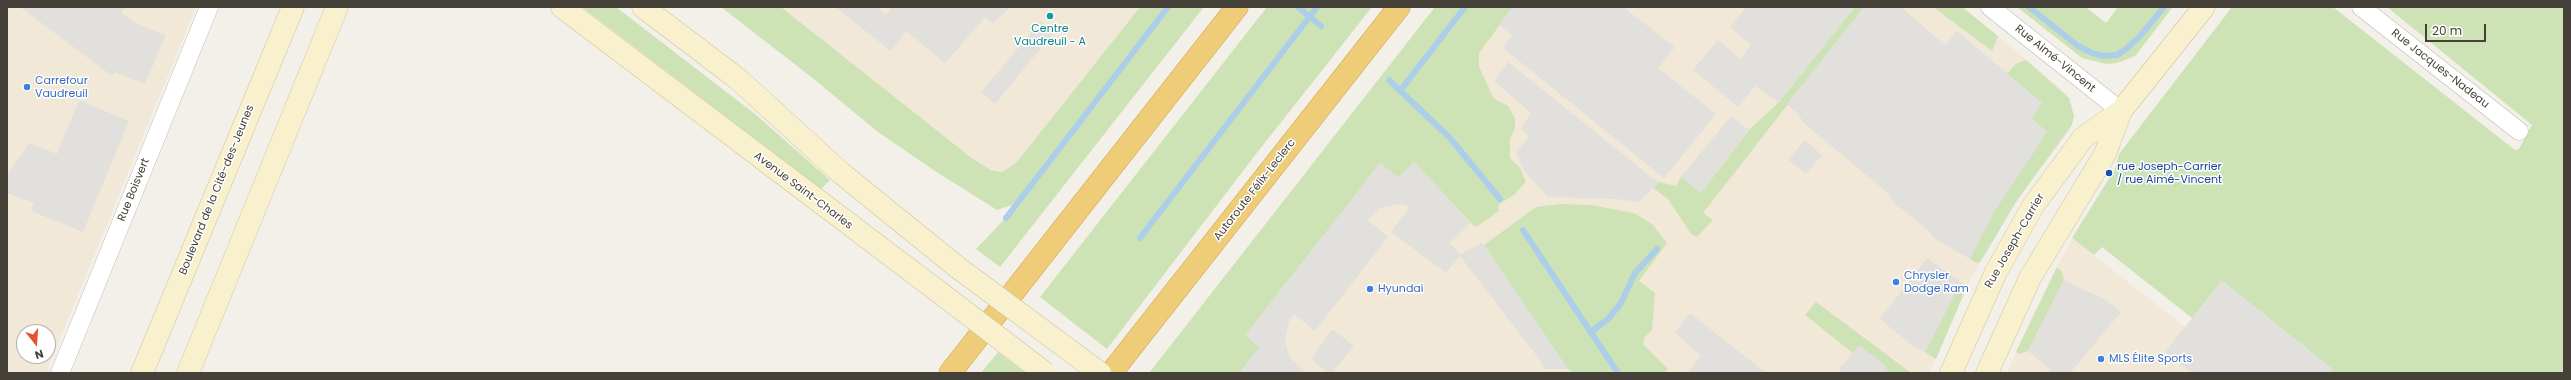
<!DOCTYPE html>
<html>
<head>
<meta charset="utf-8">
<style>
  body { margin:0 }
  #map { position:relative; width:2571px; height:380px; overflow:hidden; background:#f3f0e9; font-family:Poppins,sans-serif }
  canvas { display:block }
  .frame { position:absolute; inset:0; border:8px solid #464138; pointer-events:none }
  .north { position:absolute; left:16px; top:324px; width:40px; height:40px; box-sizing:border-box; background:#fff; border:1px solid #b5b3af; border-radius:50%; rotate:163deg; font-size:11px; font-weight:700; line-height:16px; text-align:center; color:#464138 }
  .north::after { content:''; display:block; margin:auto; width:14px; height:18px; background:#e4522f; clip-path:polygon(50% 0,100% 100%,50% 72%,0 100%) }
  .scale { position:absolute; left:2425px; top:24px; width:61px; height:18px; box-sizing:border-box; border:2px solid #464138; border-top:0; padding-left:5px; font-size:12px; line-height:14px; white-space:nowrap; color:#464138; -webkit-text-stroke:3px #fff; paint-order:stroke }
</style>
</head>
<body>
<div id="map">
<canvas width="2571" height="380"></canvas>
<div class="frame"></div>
<div class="north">N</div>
<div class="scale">20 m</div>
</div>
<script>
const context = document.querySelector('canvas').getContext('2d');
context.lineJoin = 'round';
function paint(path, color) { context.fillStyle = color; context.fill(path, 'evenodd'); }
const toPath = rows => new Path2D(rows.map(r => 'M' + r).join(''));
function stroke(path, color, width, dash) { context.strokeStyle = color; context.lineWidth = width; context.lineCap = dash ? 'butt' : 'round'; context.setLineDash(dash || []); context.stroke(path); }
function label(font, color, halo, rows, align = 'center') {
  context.font = font + ' Poppins,sans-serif'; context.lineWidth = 3; context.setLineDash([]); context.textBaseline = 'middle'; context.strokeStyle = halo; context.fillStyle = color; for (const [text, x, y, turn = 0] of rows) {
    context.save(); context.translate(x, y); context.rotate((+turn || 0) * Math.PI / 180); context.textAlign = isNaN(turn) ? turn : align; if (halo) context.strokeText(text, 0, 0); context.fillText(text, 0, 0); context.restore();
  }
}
paint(toPath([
  [7,7,196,7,46,373,7,373],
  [24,332,48,332,48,356,24,356],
  [781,7,1140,7,1016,163,1002,172,991,170,973,159],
  [1500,7,1963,7,2061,89,2069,98,2074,116,2069,131,2036,173,1996,232,1967,287,1929,373,1208,373],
  [2072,238,2185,327,2222,281,2329,373,2007,373,2034,312]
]), '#f2e8d7');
paint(toPath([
  [582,7,616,7,755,114,830,180,821,189],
  [721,7,781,7,973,159,991,170,1002,172,1016,163,1140,7,1204,7,1000,267,976,249,1021,202,997,210,935,171,878,132,810,76],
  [1267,7,1372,7,1256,154,1107,349,1040,297],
  [1435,7,1513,7,1479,53,1479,66,1493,98,1508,106,1515,118,1515,128,1510,139,1510,158,1520,168,1526,182,1514,195,1498,205,1499,211,1478,226,1474,226,1414,162,1245,335,1260,347,1240,373,1149,373],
  [1855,7,1864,7,1703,213,1713,220,1697,237,1692,235,1668,199,1653,188,1659,182,1676,186,1681,177,1701,193,1749,130,1779,102],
  [1933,7,1962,7,1998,36,1992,51],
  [2017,7,2086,7,2106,23,2118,7,2173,7,2135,56,2117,63,2106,64,2082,58],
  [2232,7,2333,7,2515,150,2519,149,2532,125,2387,7,2564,7,2564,373,2329,373,2332,369,2222,281,2192,318,2102,247,2094,255,2072,238,2115,169,2119,154],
  [2026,60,2069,98,2074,116,2072,125,2016,202,1981,261,1977,263,1970,259,1978,239,1995,210,2047,132,2031,118,2042,103,2007,74,2016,64],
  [1560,204,1591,205,1634,213,1652,224,1667,243,1639,281,1655,293,1652,330,1645,337,1643,344,1668,369,1664,373,1573,373,1568,369,1484,245,1536,207],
  [2057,267,2062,272,2064,280,2028,351,2019,354,2016,352],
  [1961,282,1966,289,1936,359,1925,352],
  [1816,302,1871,343,1911,373,1889,373,1883,364,1859,346,1853,353,1805,315],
  [998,352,1026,373,981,373]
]), '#cde3b6');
paint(toPath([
  [20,7,125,7,121,13,139,25,166,35,145,84,114,72,112,76],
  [835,7,877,7,886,15,892,7,1011,7,993,23,985,17,945,63,906,31,891,51],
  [1513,7,1623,7,1675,47,1658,68,1716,114,1664,178,1503,48,1512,35,1499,24],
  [1746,7,1855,7,1779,102,1755,86,1738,107,1693,70,1718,40,1741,59,1751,45,1730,27],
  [1864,7,1901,7,1945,45,1957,31,2042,103,2031,118,2047,132,1995,210,1970,259,1935,239,1928,230,1895,204,1889,194,1805,124,1797,113,1787,104],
  [1041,21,1054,32,995,104,981,92],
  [1508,62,1650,176,1659,182,1639,202,1616,199,1548,197,1524,171,1516,152,1529,137,1521,128,1531,113,1494,81],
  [79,100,129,121,83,232,31,211,34,203,7,193,7,174,30,143,57,154],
  [1731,116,1749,130,1701,193,1681,177],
  [1805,140,1822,155,1806,174,1788,160],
  [1415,162,1470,223,1450,243,1460,255,1482,242,1568,369,1544,369,1540,360,1460,256,1446,273,1391,232,1410,207,1399,204,1380,208,1368,220,1388,237,1315,331,1294,314,1289,321,1285,339,1287,349,1291,359,1307,373,1240,372,1259,347,1245,335,1380,163,1398,177],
  [1927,258,1961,282,1925,352,1910,344,1880,319],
  [2064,280,2106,300,2121,312,2070,373,2047,373,2050,369,2028,351],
  [2222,281,2332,369,2329,373,2192,373,2165,352],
  [1690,313,1766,373,1687,373,1701,356,1675,333],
  [1332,329,1354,346,1332,373,1328,373,1311,359],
  [1859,345,1883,364,1889,373,1841,373,1839,369]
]), '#e2e0dd');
stroke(toPath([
  [2029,7,2078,46,2092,53,2103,56,2117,55,2126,49,2140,36,2164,7],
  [1299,8,1321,26],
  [1389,80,1450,138,1500,199],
  [1400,91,1465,7],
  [1006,218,1168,7],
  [1523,230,1618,373],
  [1140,238,1317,7],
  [1591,332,1608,319,1621,303,1635,273,1657,249]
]), '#accee9', 6);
const street = toPath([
  [1990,7,2121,111],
  [2361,7,2519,131],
  [60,373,209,7]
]);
const secondary = toPath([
  [562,7,939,292],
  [643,7,738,79,841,173,957,267],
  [142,373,293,7],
  [188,373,337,7],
  [1951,373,1996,272,2033,206,2083,138,2121,111],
  [1987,373,2030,278,2105,154,2121,111,2204,7]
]);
const highway = toPath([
  [950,373,1237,7],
  [1111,373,1399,7]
]);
stroke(street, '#bdb8ad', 19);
stroke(secondary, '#cec49d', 23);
stroke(highway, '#cda249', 23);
stroke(street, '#fff', 18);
stroke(secondary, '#f9f0cd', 22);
stroke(highway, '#efcc78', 22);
const secondaryBridge = toPath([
  [957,267,1100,373],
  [939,292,1045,373]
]);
stroke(secondaryBridge, '#cec49d', 23, []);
stroke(secondaryBridge, '#f9f0cd', 22);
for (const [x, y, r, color] of [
  [1050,16,4,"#0f9aa8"],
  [27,87,4,"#3f7fe0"],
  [2109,173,4,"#1a4fb4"],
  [1896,282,4,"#3f7fe0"],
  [1370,289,4,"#3f7fe0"],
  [2101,359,4,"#3f7fe0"]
]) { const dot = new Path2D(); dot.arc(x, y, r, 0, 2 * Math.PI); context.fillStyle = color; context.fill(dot); stroke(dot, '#fff', 1.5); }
label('11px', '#0d838f', '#fff', [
  ["Centre",1050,29],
  ["Vaudreuil - A",1050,42]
]);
label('11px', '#464138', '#fff', [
  ["Rue Aimé-Vincent",2055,59,39],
  ["Rue Jacques-Nadeau",2440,69,38],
  ["Rue Boisvert",134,190,-68],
  ["Boulevard de la Cité-des-Jeunes",217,190,-68],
  ["Autoroute Félix-Leclerc",1255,190,-52],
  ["Avenue Saint-Charles",803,191,37],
  ["Rue Joseph-Carrier",2015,241,-60]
]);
label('11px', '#366cbe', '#fff', [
  ["Carrefour",35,81],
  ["Vaudreuil",35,94],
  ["Chrysler",1904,276],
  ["Dodge Ram",1904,289],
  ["Hyundai",1378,289],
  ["MLS Élite Sports",2109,359]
], 'left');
label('11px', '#164399', '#fff', [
  ["rue Joseph-Carrier",2117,167],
  ["/ rue Aimé-Vincent",2117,180]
], 'left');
</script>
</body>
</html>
